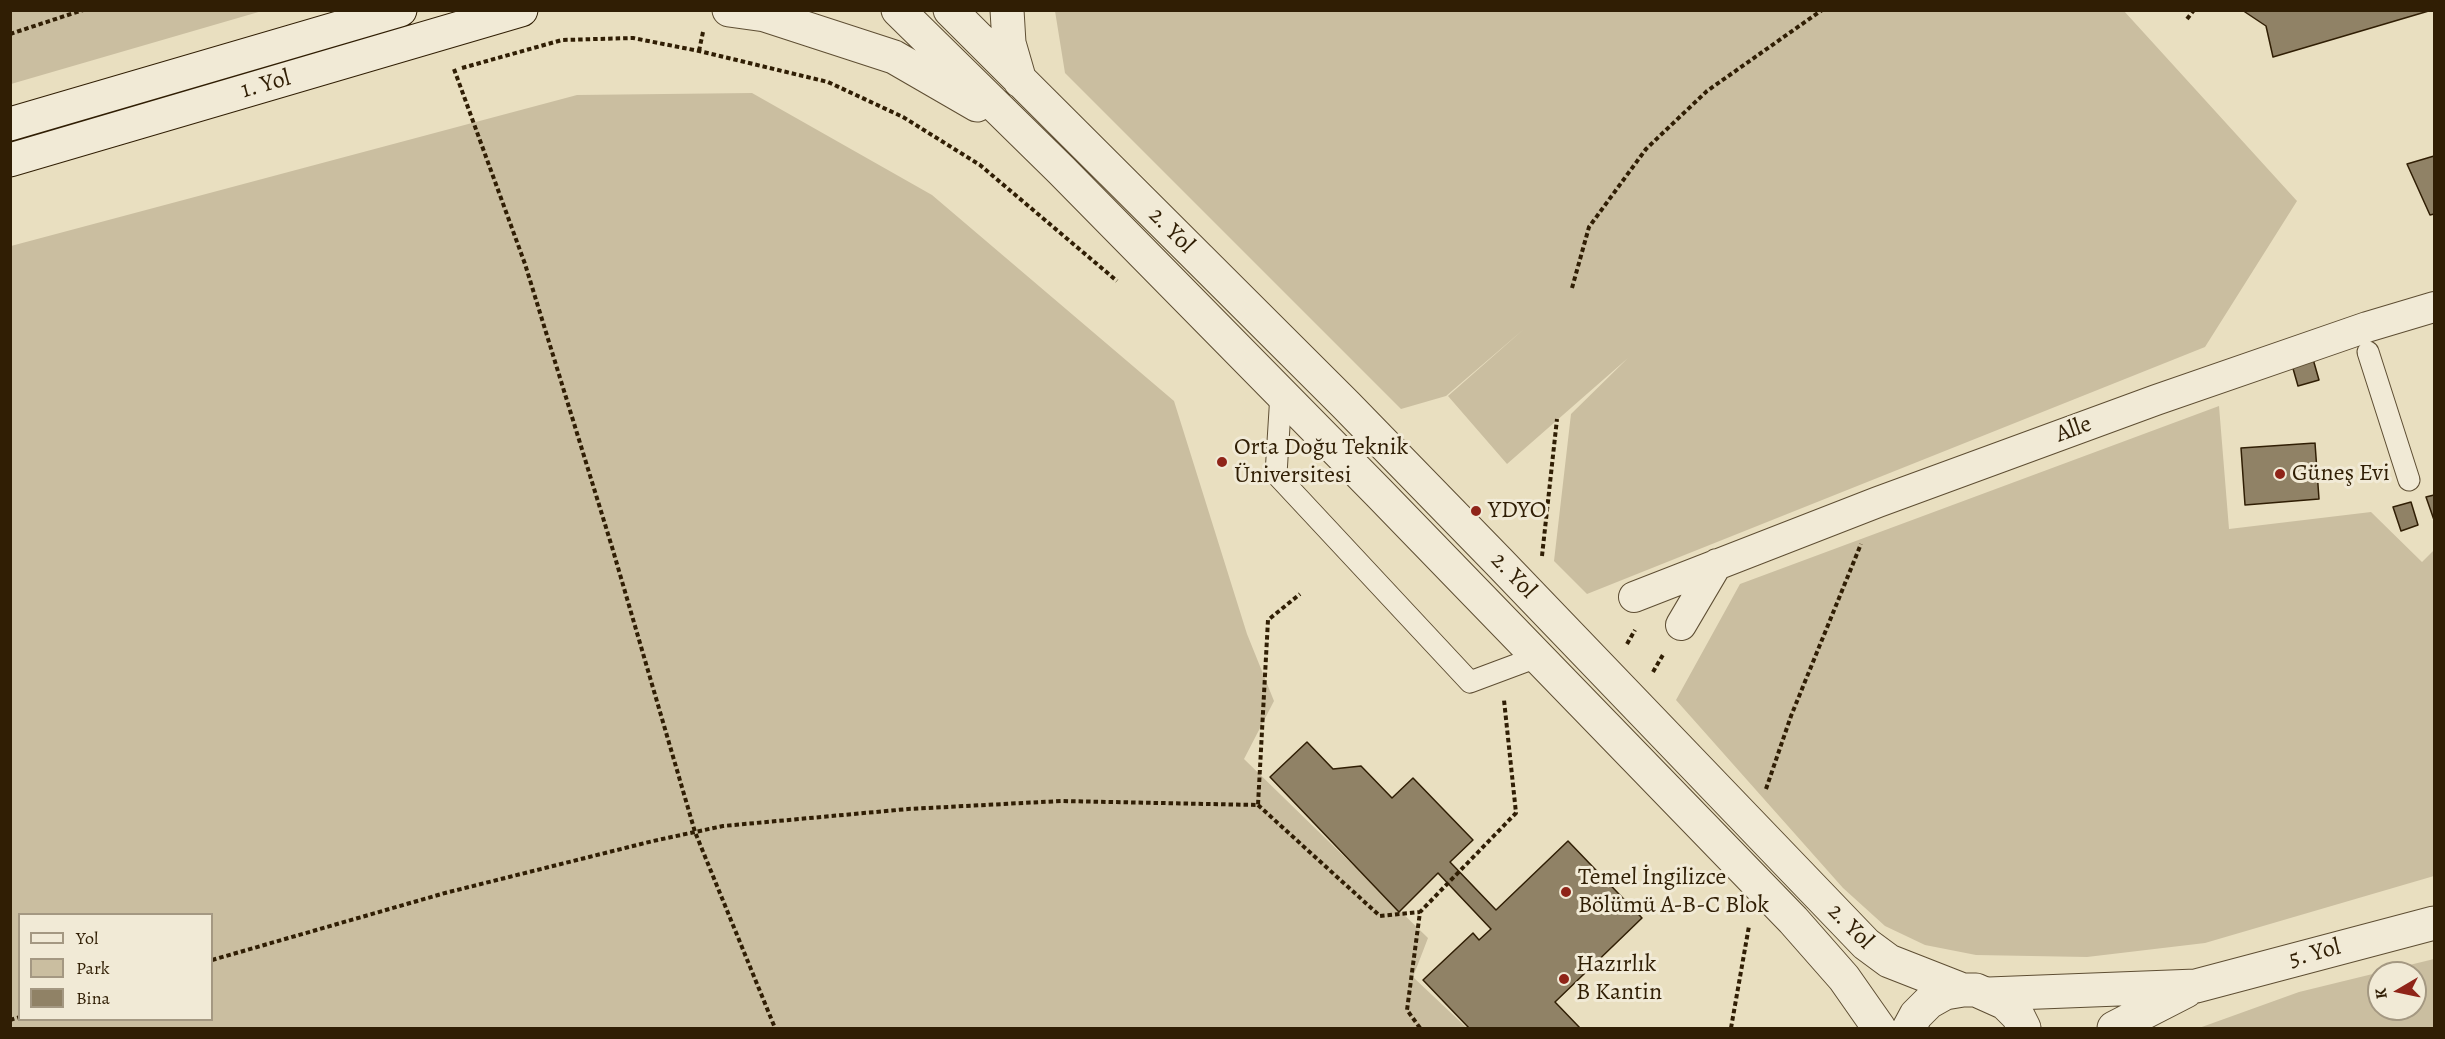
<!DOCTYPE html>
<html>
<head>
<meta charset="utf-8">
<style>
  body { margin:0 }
  #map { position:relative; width:2445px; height:1039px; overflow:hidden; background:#e9dfc0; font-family:Alegreya,serif }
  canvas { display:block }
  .frame { position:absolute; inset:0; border:12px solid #301e04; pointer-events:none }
  .legend { position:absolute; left:18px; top:913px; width:195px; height:108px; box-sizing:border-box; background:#f1ead6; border:2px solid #a49882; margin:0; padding:8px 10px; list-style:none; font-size:18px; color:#301e04 }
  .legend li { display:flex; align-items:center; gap:12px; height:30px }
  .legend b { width:30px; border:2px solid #a49882 }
  .north { position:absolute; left:2367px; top:961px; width:60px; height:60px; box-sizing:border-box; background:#f1ead6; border:2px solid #a49882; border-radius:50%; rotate:261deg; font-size:16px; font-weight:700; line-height:24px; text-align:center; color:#301e04 }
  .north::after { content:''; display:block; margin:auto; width:21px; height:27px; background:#8f2418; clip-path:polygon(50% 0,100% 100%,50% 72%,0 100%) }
</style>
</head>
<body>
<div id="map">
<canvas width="2445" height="1039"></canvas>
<div class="frame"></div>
<ul class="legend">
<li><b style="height:8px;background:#f1ead6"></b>Yol</li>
<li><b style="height:16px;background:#cabea0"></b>Park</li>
<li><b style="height:16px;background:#908266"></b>Bina</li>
</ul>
<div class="north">K</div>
</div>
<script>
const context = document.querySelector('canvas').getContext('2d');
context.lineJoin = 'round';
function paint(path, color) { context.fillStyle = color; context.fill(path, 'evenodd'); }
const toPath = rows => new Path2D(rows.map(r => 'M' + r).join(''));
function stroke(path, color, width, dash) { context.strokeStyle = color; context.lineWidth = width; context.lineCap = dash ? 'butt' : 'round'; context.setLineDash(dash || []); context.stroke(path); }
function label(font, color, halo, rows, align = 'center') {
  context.font = font + ' Alegreya,serif'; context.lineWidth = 6; context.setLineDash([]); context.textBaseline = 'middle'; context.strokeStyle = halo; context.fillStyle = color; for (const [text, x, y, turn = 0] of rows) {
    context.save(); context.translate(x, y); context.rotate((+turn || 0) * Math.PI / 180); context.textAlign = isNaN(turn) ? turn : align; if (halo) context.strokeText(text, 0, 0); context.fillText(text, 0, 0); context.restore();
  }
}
paint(toPath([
  [11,10,262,10,262,11,11,84],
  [1055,11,2124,11,2297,201,2205,347,1587,594,1554,561,1571,414,1628,358,1507,464,1448,396,1524,329,1446,396,1401,409,1065,73],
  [752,93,932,195,1174,401,1247,634,1274,701,1244,759,1428,938,1413,977,1467,1028,11,1028,11,246,577,95],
  [20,914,212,914,212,1020,20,1020],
  [2219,406,2229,529,2371,512,2422,562,2434,550,2434,876,2205,943,2087,957,1976,955,1925,945,1885,926,1843,888,1676,700,1740,584],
  [2434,959,2434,1028,2199,1028,2299,992],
  [2379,973,2415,973,2415,1009,2379,1009]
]), '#cabea0');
const building = toPath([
  [2242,10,2432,10,2273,57,2266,26,2242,10],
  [2434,156,2434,214,2430,215,2407,164,2434,156],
  [2313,359,2319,380,2298,386,2292,365,2313,359],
  [2315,443,2319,499,2245,505,2241,448,2315,443],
  [2434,495,2434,520,2426,497,2434,495],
  [2411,502,2418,525,2401,531,2393,507,2411,502],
  [1307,742,1333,769,1361,766,1392,798,1413,778,1473,840,1450,862,1496,910,1568,841,1642,918,1555,1002,1580,1028,1469,1028,1423,980,1473,933,1479,940,1491,929,1438,873,1399,912,1270,777,1307,742]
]);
paint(building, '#908266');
stroke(building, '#301e04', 1.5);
const service = toPath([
  [2368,352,2409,480],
  [1281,394,1276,474,1470,682,1537,657]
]);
const pedestrian = toPath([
  [1634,597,1878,502,2156,400,2367,327,2434,307],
  [1681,625,1717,564]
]);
const minor = toPath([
  [1989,994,2196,986,2434,923],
  [2114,1028,2186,991]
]);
const tertiary = toPath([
  [729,10,765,15,894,57,977,105],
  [898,10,1061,170,1379,493,1793,920,1844,978,1879,1028],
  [950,10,1346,405,1499,562,1866,944,1889,961,1963,990],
  [1007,10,1009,43,1020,81],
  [1909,1028,1916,1015,1929,1002,1945,993,1963,990,1976,990,2005,1003,2018,1016,2024,1028]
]);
const secondary = toPath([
  [10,124,400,10],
  [10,160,521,10]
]);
stroke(service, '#5e4e33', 23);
stroke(pedestrian, '#5e4e33', 32);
stroke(minor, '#5e4e33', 35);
stroke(tertiary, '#5e4e33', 35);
stroke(secondary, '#301e04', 35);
stroke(toPath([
  [2187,19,2194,10],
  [10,34,83,10],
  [699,51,703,32],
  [462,68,562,40,633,38,699,51,828,82,903,117,980,165,1117,281],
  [454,69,525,264,612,547,695,832,775,1028],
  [1572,288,1589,227,1646,149,1707,91,1822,10],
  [1542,556,1557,419],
  [1627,644,1635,630],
  [1653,672,1664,653],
  [1766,789,1791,716,1861,544],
  [1258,805,1380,916,1420,912],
  [212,960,445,893,653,841,723,826,908,809,1061,801,1258,805,1268,620,1300,594],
  [10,1020,20,1017],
  [1420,1028,1407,1010,1420,912,1516,813,1504,700],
  [1731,1028,1749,926]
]), '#301e04', 4, [4.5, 3]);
stroke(service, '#f1ead6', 21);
stroke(pedestrian, '#f1ead6', 30);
stroke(minor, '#f1ead6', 33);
stroke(tertiary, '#f1ead6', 33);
stroke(secondary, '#f1ead6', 33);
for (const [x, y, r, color] of [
  [1222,462,6,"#8f2418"],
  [2280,474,6,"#8f2418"],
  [1476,511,6,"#8f2418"],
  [1566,892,6,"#8f2418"],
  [1564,979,6,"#8f2418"]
]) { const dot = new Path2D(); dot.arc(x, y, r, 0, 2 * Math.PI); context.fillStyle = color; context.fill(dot); stroke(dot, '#f1ead6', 2); }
label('24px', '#301e04', '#f1ead6', [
  ["1. Yol",266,85,-16],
  ["2. Yol",1171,231,45],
  ["Alle",2074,430,-20],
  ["2. Yol",1513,576,46],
  ["2. Yol",1850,927,45],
  ["5. Yol",2315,954,-15]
]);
label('24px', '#301e04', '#f1ead6', [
  ["Orta Doğu Teknik",1234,448],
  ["Üniversitesi",1234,476],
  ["Güneş Evi",2292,474],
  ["YDYO",1488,511],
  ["Temel İngilizce",1578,878],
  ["Bölümü A-B-C Blok",1578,906],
  ["Hazırlık",1576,965],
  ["B Kantin",1576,993]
], 'left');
</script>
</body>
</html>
